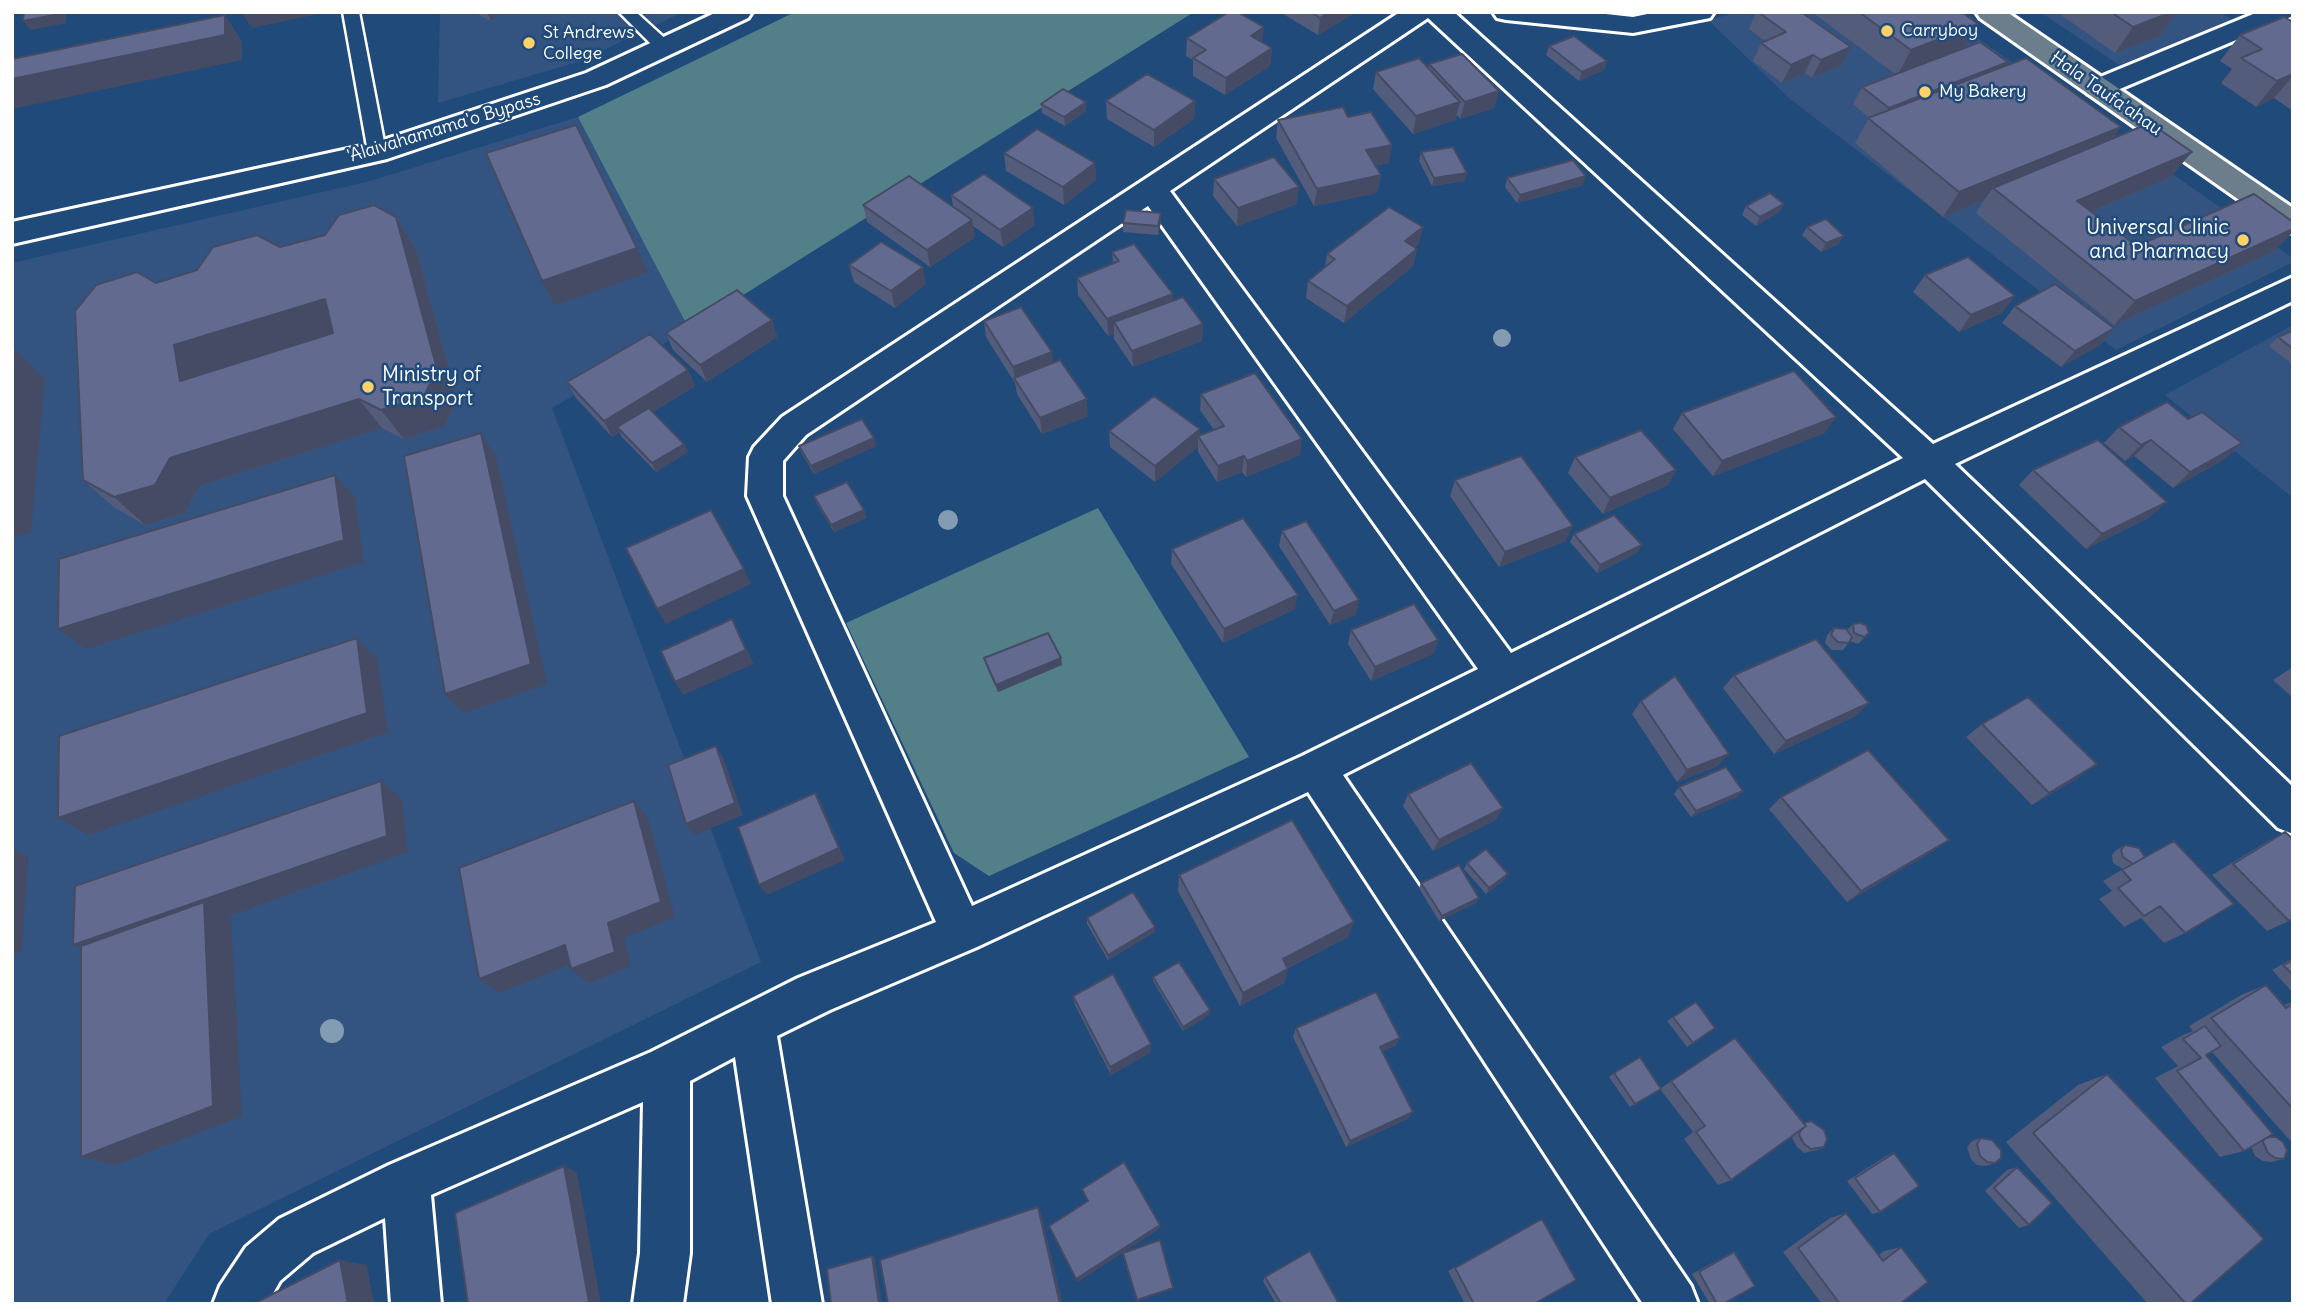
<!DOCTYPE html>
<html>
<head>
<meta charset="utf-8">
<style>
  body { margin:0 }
  #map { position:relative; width:2305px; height:1316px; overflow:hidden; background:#1f4a7a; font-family:Delius,sans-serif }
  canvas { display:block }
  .frame { position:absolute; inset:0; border:14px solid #fff; pointer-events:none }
</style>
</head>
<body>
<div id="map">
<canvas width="2305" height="1316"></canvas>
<div class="frame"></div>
</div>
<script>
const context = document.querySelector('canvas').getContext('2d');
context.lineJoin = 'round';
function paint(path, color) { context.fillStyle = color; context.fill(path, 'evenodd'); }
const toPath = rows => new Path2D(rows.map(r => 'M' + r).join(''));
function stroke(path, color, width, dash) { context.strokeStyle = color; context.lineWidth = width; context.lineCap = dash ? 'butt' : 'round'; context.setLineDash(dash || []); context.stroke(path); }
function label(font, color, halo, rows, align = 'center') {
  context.font = font + ' Delius,sans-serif'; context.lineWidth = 5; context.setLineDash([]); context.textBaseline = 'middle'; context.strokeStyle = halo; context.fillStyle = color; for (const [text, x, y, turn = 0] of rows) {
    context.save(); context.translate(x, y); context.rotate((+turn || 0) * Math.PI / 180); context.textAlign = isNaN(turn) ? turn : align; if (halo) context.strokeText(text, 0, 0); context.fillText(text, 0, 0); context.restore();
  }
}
paint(toPath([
  [440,12,683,12,581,61,438,103],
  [1734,12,1940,12,2293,258,2293,262,2116,350,1789,98,1709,21],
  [2040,12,2220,12,2234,21,2119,65],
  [578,117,689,329,552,408,761,962,209,1234,164,1304,12,1304,12,263,370,181],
  [2293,325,2293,498,2165,395]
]), '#335480');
paint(toPath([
  [795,12,1194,12,689,329,578,117],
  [1098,508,1249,757,989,876,954,853,846,623]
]), '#538088');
const service = toPath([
  [343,12,359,12,386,152,377,158,368,152,343,12],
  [619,12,636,12,670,43,672,47,670,51,658,51,619,12]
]);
const minor = toPath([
  [1400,12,1454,12,1933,444,2293,277,2293,301,1955,464,2293,787,2293,834,2278,828,1925,479,1343,775,1691,1286,1698,1304,1643,1304,1308,792,977,947,830,1010,777,1036,822,1304,772,1304,735,1057,690,1081,690,1253,683,1304,633,1304,640,1253,643,1102,431,1195,441,1304,391,1304,385,1218,313,1253,280,1281,267,1304,213,1304,220,1286,246,1247,279,1219,389,1165,651,1052,798,978,936,922,747,496,749,457,754,447,782,417,1400,12],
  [1428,18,1903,458,1511,653,1170,191,1428,18],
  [1148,206,1478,669,1302,756,972,906,783,496,783,461,806,435,1148,206],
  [1493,12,1588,12,1633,17,1657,12,1714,12,1710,18,1633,33,1506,20,1497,18,1493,12],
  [2258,12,2293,12,2293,16,2108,94,2098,97,2088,94,2084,88,2088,82,2258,12]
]);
const secondary = toPath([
  [717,12,752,12,748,18,606,85,387,159,12,244,12,222,371,144,586,73,717,12]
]);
const primary = toPath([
  [1976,12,2007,12,2293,208,2293,233,2282,230,1980,18,1976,12]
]);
stroke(service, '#fff', 5);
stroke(minor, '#fff', 6);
stroke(secondary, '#fff', 6);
stroke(primary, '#fff', 6);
paint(service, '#1f4a7a');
paint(minor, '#1f4a7a');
paint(secondary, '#1f4a7a');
paint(primary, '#6c7d8b');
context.fillStyle = '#839cb3';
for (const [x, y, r] of [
  [1502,338,9],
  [948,520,10],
  [332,1031,12]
]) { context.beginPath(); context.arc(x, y, r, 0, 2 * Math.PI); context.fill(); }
paint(toPath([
  [474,12,504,12,491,21],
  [1280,12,1356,12,1318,35],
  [1756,12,1801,12,1842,65,1812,78,1805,73,1782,83,1753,61,1761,43,1765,41,1749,29],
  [1812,12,1962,12,1978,24,1964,48,2005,66,2171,177,2091,212,2137,246,2275,251,2114,325,1976,213,1984,200,1943,217,1855,143,1869,118,1853,104,1862,87,1895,74],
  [2057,12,2177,12,2160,36,2115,53],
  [2293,22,2293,111,2274,98,2256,107,2221,83,2232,69,2220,61,2240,35],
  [1187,38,1263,43,1272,48,1270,66,1225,95,1193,76,1193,60,1186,56],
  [1549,46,1607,61,1604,70,1579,81,1546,55],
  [1429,64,1499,91,1494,108,1460,119,1457,115,1455,120,1413,134,1373,89,1376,72,1428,68],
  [1106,101,1195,101,1194,119,1154,147,1107,119],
  [1086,102,1086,111,1065,126,1042,113,1041,104],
  [1348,117,1389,163,1375,165,1381,175,1377,193,1314,206,1276,138,1278,120],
  [1421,152,1465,181,1432,186,1419,161],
  [1004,153,1095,163,1096,180,1064,205,1006,171],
  [1507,178,1583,185,1517,203,1505,187],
  [1214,179,1297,204,1237,226,1213,196],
  [951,195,1035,225,1003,247,973,226,975,237,930,267,867,222,863,205,953,206],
  [1784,204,1779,212,1756,226,1742,215,1746,206],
  [396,217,416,249,457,399,445,426,404,439,382,428,199,486,185,513,145,525,115,508,83,480,156,283,197,270,280,247],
  [1161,222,1158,235,1123,232,1123,223],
  [1807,227,1839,244,1821,252,1802,235],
  [1419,244,1415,247,1417,249,1413,266,1344,323,1306,298,1308,281,1325,267,1327,254],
  [1112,252,1173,294,1173,300,1203,324,1202,341,1133,367,1114,339,1114,334,1108,336,1078,295,1077,278,1113,264],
  [849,265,926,284,895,308,854,282],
  [1925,275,2002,313,1959,332,1913,292],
  [2015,306,2114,328,2100,345,2061,367,2002,323],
  [772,320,777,337,707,382,673,350,666,333],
  [984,321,1053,362,1088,416,1042,434,1017,394,1015,383,986,337],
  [2293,331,2293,365,2269,346,2278,337],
  [688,370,695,386,653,412,684,444,688,452,656,472,621,436,620,432,612,437,576,398,567,382],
  [1201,394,1300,455,1246,477,1242,472,1217,482,1198,452,1198,447,1155,482,1110,447,1109,431,1200,435,1214,430,1200,410],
  [1682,413,1825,433,1713,476,1673,429],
  [2188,419,2242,443,2225,459,2173,488,2134,456,2125,461,2104,443,2119,427],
  [799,446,876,446,814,474,802,454],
  [1575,457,1676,470,1668,485,1603,514,1568,473],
  [2033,470,2150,517,2086,549,2019,485],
  [1455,480,1566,541,1499,567,1450,496],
  [814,496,864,510,866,518,834,532,817,504],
  [1282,531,1359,600,1356,615,1330,625,1279,546],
  [1574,534,1637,553,1597,573,1570,542],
  [1172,549,1295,609,1223,643,1171,564],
  [1853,624,1869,633,1858,644,1850,641,1843,650,1832,650,1825,643,1827,635,1834,628,1847,630],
  [1351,630,1438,640,1433,654,1371,681,1348,644],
  [984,658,1061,658,1062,665,998,692,986,666],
  [2293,667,2293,698,2273,680],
  [1734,675,1856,716,1774,754,1723,688],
  [1641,701,1718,766,1677,782,1632,714],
  [1982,724,2079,777,2032,805,1966,737],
  [1679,787,1743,791,1737,797,1691,817,1674,794],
  [1408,794,1496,820,1433,851,1403,806],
  [1781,797,1949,840,1933,851,1847,902,1769,809],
  [2285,832,2289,921,2267,931,2212,875,2263,844],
  [2125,845,2185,933,2164,943,2141,918,2124,927,2099,899,2112,891,2103,881,2123,869,2113,863,2112,855,2115,851],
  [1467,863,1505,879,1486,894,1464,869],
  [1179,875,1348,937,1288,968,1288,969,1284,983,1240,1006,1178,891],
  [1421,883,1476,903,1439,921,1419,888],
  [1087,918,1155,927,1155,932,1108,960,1087,924],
  [2293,958,2293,993,2272,970],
  [1153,977,1210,1010,1209,1015,1183,1031,1153,981],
  [2266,985,2284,1005,2293,1002,2293,1144,2212,1052,2206,1055,2269,1137,2284,1159,2271,1162,2263,1161,2255,1156,2251,1147,2244,1151,2220,1157,2155,1078,2178,1066,2161,1047,2183,1035,2193,1031,2189,1026,2243,994],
  [1073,996,1151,1044,1151,1052,1111,1075,1075,1005],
  [1673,1017,1715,1028,1687,1047,1667,1021],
  [1296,1028,1400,1038,1395,1046,1382,1051,1413,1112,1407,1119,1346,1147,1293,1037],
  [1735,1038,1803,1123,1824,1147,1817,1150,1804,1153,1797,1147,1792,1138,1793,1136,1731,1180,1718,1185,1684,1139,1693,1132,1660,1089,1630,1107,1609,1077,1614,1073,1661,1088],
  [2107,1074,2190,1304,2148,1304,2006,1142,2078,1085],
  [1981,1138,1995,1163,1986,1166,1977,1165,1971,1159,1967,1147,1972,1141],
  [1894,1153,1880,1212,1872,1214,1847,1181,1886,1156],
  [2017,1167,2029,1225,2019,1228,1985,1191,2007,1170],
  [1846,1213,1879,1255,1884,1251,1901,1247,1900,1304,1822,1304,1783,1252,1830,1218],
  [1542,1219,1534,1304,1465,1304,1448,1271],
  [1734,1252,1723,1304,1710,1304,1692,1274,1727,1255],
  [1265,1277,1339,1304,1276,1304,1263,1281]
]), '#545c7b');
paint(toPath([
  [59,12,66,12,66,23,31,30,23,21],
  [241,12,328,12,252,28],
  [487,12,504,12,491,21],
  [1329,12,1356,12,1318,35,1320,18],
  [2172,12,2177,12,2160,36,2115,53,2133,27],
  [225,15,242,41,242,60,12,109,12,79],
  [1978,24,1963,49,1897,76,1911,50],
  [1264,27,1262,45,1251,36],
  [1851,47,1842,65,1812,78,1821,60],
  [1272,48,1270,66,1225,95,1226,78],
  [1813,55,1805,73,1782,83,1791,65],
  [1607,61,1604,70,1579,81,1582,72],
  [2008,62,1997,80,1879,126,1889,108],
  [2293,74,2293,76,2274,98,2256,107,2277,81],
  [1499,91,1494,108,1460,119,1465,102],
  [1195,101,1194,119,1154,147,1154,130],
  [1086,102,1086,111,1065,126,1064,117],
  [1460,102,1455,120,1413,134,1416,116],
  [2121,127,2102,152,1993,188,1984,200,1943,217,1959,192],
  [1392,145,1389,163,1363,168,1366,150],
  [2192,152,2171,177,2058,226,2077,201],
  [1095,163,1096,180,1064,205,1063,187],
  [1467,173,1465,181,1432,186,1434,178],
  [1381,175,1377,193,1314,206,1317,189],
  [1586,176,1583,185,1517,203,1520,195],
  [1299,187,1297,204,1237,226,1238,208],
  [1784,204,1779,212,1756,226,1760,217],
  [1033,208,1035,225,1003,247,1000,230],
  [1161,213,1161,222,1158,235,1158,226],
  [396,217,416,249,457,399,445,426,404,439,381,410],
  [972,220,975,237,930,267,927,250],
  [1423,227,1419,244,1402,258,1405,241],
  [2293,229,2293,232,2275,251,2114,325,2135,301],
  [1844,236,1839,244,1821,252,1826,243],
  [637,248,648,273,555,305,542,281],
  [1417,249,1413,266,1344,323,1347,306],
  [923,267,926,284,895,308,891,291],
  [1173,294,1173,310,1114,322,1114,334,1108,336,1107,319],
  [2015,296,2002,313,1959,332,1971,315],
  [325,299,347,329,180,381,174,345],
  [772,320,777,337,707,382,700,365],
  [1203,324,1202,341,1133,367,1132,351],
  [2114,328,2100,345,2061,367,2075,351],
  [14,349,45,379,31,532,12,537,12,362],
  [1052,352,1054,368,1015,378,1013,367],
  [688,370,695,386,621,432,617,427,620,432,612,437,604,421],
  [359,399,382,428,199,486,185,513,145,525,114,497,170,458],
  [1087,399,1088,416,1042,434,1040,418],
  [1836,417,1825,433,1713,476,1722,461],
  [1200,429,1200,438,1198,436,1198,447,1155,482,1155,466],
  [481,433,496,456,547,684,463,713,445,694],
  [874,438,876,446,814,474,811,466],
  [1302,439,1300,455,1246,477,1247,461],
  [2151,440,2134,456,2125,461,2141,445],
  [2242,443,2225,459,2173,488,2190,472],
  [684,444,688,452,656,472,652,463],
  [1244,456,1242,472,1217,482,1218,466],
  [1676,470,1668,485,1603,514,1610,498],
  [335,475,355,498,364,562,86,649,58,629],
  [2167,502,2150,517,2086,549,2102,534],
  [864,510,866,518,834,532,831,525],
  [1573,526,1566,541,1499,567,1505,552],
  [1642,545,1637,553,1597,573,1600,565],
  [744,569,751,584,666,624,657,609],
  [1298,595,1295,609,1223,643,1224,629],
  [1359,600,1356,615,1330,625,1334,611],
  [732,619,754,664,683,695,675,682],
  [357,638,377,658,388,732,88,835,58,818],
  [1438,640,1433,654,1371,681,1375,667],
  [1061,658,1062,665,998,692,996,685],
  [1869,703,1856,716,1774,754,1786,741],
  [716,746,724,759,743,815,695,835,686,824],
  [1729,754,1718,766,1677,782,1687,770],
  [2097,764,2079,777,2032,805,2049,793],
  [381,781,402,799,408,852,228,916,231,917,242,1116,115,1165,81,1157,105,959,73,945],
  [1743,791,1737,797,1691,817,1696,811],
  [815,793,822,805,845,860,767,895,759,885],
  [634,801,648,818,675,917,624,938,631,966,589,983,571,969,608,923],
  [1503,808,1496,820,1433,851,1439,840],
  [1949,840,1933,851,1847,902,1861,891],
  [12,849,28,857,22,951,12,954],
  [1508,874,1505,879,1486,894,1489,888],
  [1479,898,1476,903,1439,921,1442,916],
  [1354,922,1348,937,1279,972,1283,959],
  [1155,927,1155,932,1108,960,1108,955],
  [565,945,583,959,499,993,479,979],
  [1288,969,1284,983,1240,1006,1243,993],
  [1210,1010,1209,1015,1183,1031,1183,1027],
  [1400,1038,1395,1046,1375,1055,1380,1047],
  [1151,1044,1151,1052,1111,1075,1110,1067],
  [1413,1112,1407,1119,1346,1147,1350,1141],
  [564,1166,577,1172,601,1304,584,1304],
  [1038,1207,1041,1214,1063,1304,1060,1304],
  [1160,1225,1159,1229,1078,1282,1076,1279],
  [872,1256,875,1258,882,1304,879,1304],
  [340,1260,367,1265,374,1304,348,1304],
  [1173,1288,1173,1289,1137,1302,1137,1300]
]), '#454b64');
const building = toPath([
  [24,12,59,12,59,14,23,21,24,12],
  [1229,12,1237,12,1264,27,1251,36,1272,48,1226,78,1193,58,1206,50,1187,38,1229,12],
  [1311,12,1329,12,1320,18,1311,12],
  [1758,12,1801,12,1851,47,1821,60,1813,55,1791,65,1761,43,1786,32,1758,12],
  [1859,12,1962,12,1978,24,1911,50,1859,12],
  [2111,12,2172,12,2133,27,2111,12],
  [225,15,225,35,12,79,12,59,225,15],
  [2284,17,2293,22,2293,74,2277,81,2241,58,2262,49,2240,35,2284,17],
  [1574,36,1607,61,1582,72,1549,46,1574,36],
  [1980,42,2008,62,1889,108,1862,87,1980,42],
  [1462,54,1499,91,1465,102,1429,64,1462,54],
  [1419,58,1460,102,1416,116,1376,72,1419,58],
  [2026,58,2121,127,1959,192,1868,118,2026,58],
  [1147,74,1195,101,1154,130,1106,101,1147,74],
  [1063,89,1086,102,1064,117,1041,104,1063,89],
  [1343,107,1348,117,1371,112,1392,145,1366,150,1381,175,1317,189,1278,120,1343,107],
  [2150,123,2192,152,2077,201,2137,246,2254,194,2293,222,2293,229,2135,301,1993,188,2150,123],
  [576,125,637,248,542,281,486,153,576,125],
  [1037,129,1095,163,1063,187,1004,153,1037,129],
  [1453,147,1467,173,1434,178,1421,152,1453,147],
  [1274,157,1299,187,1238,208,1214,179,1274,157],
  [1573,160,1586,176,1520,195,1507,178,1573,160],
  [984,174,1033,208,1000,230,951,195,984,174],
  [909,176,972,220,927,250,863,205,909,176],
  [1770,193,1784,204,1760,217,1746,206,1770,193],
  [374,205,396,217,437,369,424,396,381,410,359,399,170,458,155,485,114,497,83,480,75,311,96,285,137,272,156,283,197,270,213,247,257,235,280,247,325,235,339,215,374,205],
  [325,299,333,333,180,381,174,345,325,299],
  [1389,207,1423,227,1405,241,1417,249,1347,306,1308,281,1335,259,1327,254,1389,207],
  [1126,210,1161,213,1158,226,1123,223,1126,210],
  [1826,219,1844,236,1826,243,1807,227,1826,219],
  [881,242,923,267,891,291,849,265,881,242],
  [1134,244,1173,294,1107,319,1077,278,1119,261,1112,252,1134,244],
  [1968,257,2015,296,1971,315,1925,275,1968,257],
  [2055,284,2114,328,2075,351,2015,306,2055,284],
  [737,290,772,320,700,365,666,333,737,290],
  [1183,297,1203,324,1132,351,1114,322,1183,297],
  [1021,307,1052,352,1013,367,984,321,1021,307],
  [2292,331,2293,331,2293,349,2278,337,2292,331],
  [650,334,688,370,604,421,567,382,650,334],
  [1060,360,1087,399,1040,418,1014,378,1060,360],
  [1794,371,1836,417,1722,461,1682,413,1794,371],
  [1255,373,1302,439,1247,461,1244,456,1218,466,1198,436,1224,426,1201,394,1255,373],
  [1154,396,1200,429,1155,466,1109,431,1154,396],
  [2167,402,2188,419,2202,412,2242,443,2190,472,2151,440,2141,445,2119,427,2167,402],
  [649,408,684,444,652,463,617,427,649,408],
  [862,419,874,438,811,466,799,446,862,419],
  [1641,430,1676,470,1610,498,1575,457,1641,430],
  [481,433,531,664,445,694,404,456,481,433],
  [2098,440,2167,502,2102,534,2033,470,2098,440],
  [1521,456,1573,526,1505,552,1455,480,1521,456],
  [335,475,344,540,58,629,59,559,335,475],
  [847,482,864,510,831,525,814,496,847,482],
  [711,510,744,569,657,609,626,548,711,510],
  [1614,515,1642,545,1600,565,1574,534,1614,515],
  [1243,518,1298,595,1224,629,1172,549,1243,518],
  [1306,521,1359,600,1334,611,1282,531,1306,521],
  [1414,604,1438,640,1375,667,1351,630,1414,604],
  [732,619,746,650,675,682,661,651,732,619],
  [1860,623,1866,625,1869,633,1864,637,1854,633,1853,624,1860,623],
  [1834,628,1846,629,1852,637,1849,643,1838,642,1831,635,1834,628],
  [1048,633,1061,658,996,685,984,658,1048,633],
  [357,638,367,713,58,818,59,736,357,638],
  [1816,639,1869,703,1786,741,1734,675,1816,639],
  [1675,676,1729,754,1687,770,1641,701,1675,676],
  [2028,697,2097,764,2049,793,1982,724,2028,697],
  [716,746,735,803,686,824,668,765,716,746],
  [1868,750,1949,840,1861,891,1781,797,1868,750],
  [1471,763,1503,808,1439,840,1408,794,1471,763],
  [1726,767,1743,791,1696,811,1679,787,1726,767],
  [381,781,387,836,73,945,75,886,381,781],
  [815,793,839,848,759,885,738,827,815,793],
  [634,801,661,902,608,923,615,952,571,969,565,945,479,979,459,868,634,801],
  [1292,820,1354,922,1283,959,1288,969,1243,993,1179,875,1292,820],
  [2285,832,2293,839,2293,919,2289,921,2233,864,2285,832],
  [2174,841,2234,904,2185,933,2160,906,2144,916,2118,888,2131,880,2122,870,2174,841],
  [2125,845,2139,848,2145,857,2133,864,2123,857,2121,850,2125,845],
  [1486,849,1508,874,1489,888,1467,863,1486,849],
  [1459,865,1479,898,1442,916,1421,883,1459,865],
  [1133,892,1155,927,1108,955,1087,918,1133,892],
  [204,902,213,1106,81,1157,81,946,204,902],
  [2293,960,2293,975,2283,965,2293,960],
  [1179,962,1210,1010,1183,1027,1153,977,1179,962],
  [1113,974,1151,1044,1110,1067,1073,996,1113,974],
  [2266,985,2286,1008,2293,1004,2293,1109,2211,1018,2266,985],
  [1376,992,1400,1038,1380,1047,1413,1112,1350,1141,1296,1028,1376,992],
  [1696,1002,1715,1028,1693,1043,1673,1017,1696,1002],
  [2205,1026,2221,1046,2206,1055,2273,1134,2244,1151,2177,1071,2201,1058,2183,1039,2205,1026],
  [1735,1038,1806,1126,1731,1180,1696,1132,1705,1126,1671,1081,1735,1038],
  [1640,1057,1661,1089,1635,1104,1614,1073,1640,1057],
  [2107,1074,2264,1239,2190,1304,2186,1304,2033,1133,2107,1074],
  [1811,1121,1824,1130,1827,1139,1824,1147,1811,1149,1804,1144,1799,1135,1801,1130,1806,1126,1803,1123,1811,1121],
  [2269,1137,2276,1137,2283,1142,2287,1150,2284,1159,2275,1158,2268,1153,2263,1142,2264,1139,2269,1137],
  [1981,1138,1992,1140,2001,1150,2001,1158,1995,1163,1987,1162,1980,1156,1977,1144,1981,1138],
  [1894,1153,1919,1186,1880,1212,1855,1178,1894,1153],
  [1124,1162,1160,1225,1076,1279,1049,1226,1088,1201,1082,1189,1124,1162],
  [564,1166,589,1302,584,1304,468,1304,455,1213,564,1166],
  [2017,1167,2052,1203,2029,1225,1994,1188,2017,1167],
  [1038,1207,1060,1304,888,1304,880,1260,1038,1207],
  [1846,1213,1883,1261,1901,1247,1928,1282,1900,1304,1840,1304,1798,1248,1846,1213],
  [1542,1219,1576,1280,1534,1304,1474,1304,1455,1268,1542,1219],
  [1160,1240,1173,1288,1137,1300,1123,1253,1160,1240],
  [1310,1251,1339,1304,1277,1304,1280,1302,1265,1277,1310,1251],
  [1734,1252,1755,1286,1723,1304,1717,1304,1699,1272,1734,1252],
  [872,1256,879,1304,831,1304,827,1269,872,1256],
  [340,1260,348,1304,253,1304,340,1260]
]);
paint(building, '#626b8f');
stroke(building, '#454b64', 2);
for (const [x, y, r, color] of [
  [1887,31,7,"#ffd166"],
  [529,43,7,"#ffd166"],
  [1925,92,7,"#ffd166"],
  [2243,240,7,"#ffd166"],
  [368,387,7,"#ffd166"]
]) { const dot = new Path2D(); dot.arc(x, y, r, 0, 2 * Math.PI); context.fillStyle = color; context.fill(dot); stroke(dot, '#1f4a7a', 2.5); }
label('18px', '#fff', '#1f4a7a', [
  ["Carryboy",1901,31],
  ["St Andrews",543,33],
  ["College",543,54],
  ["My Bakery",1939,92]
], 'left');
label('18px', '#fff', '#1f4a7a', [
  ["Hala Taufa'ahau",2106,94,35],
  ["'Alaivahamama'o Bypass",444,128,-17]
]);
label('21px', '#fff', '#1f4a7a', [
  ["Universal Clinic",2229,228],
  ["and Pharmacy",2229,252],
  ["Ministry of",382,375,"left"],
  ["Transport",382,399,"left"]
], 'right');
</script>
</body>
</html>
